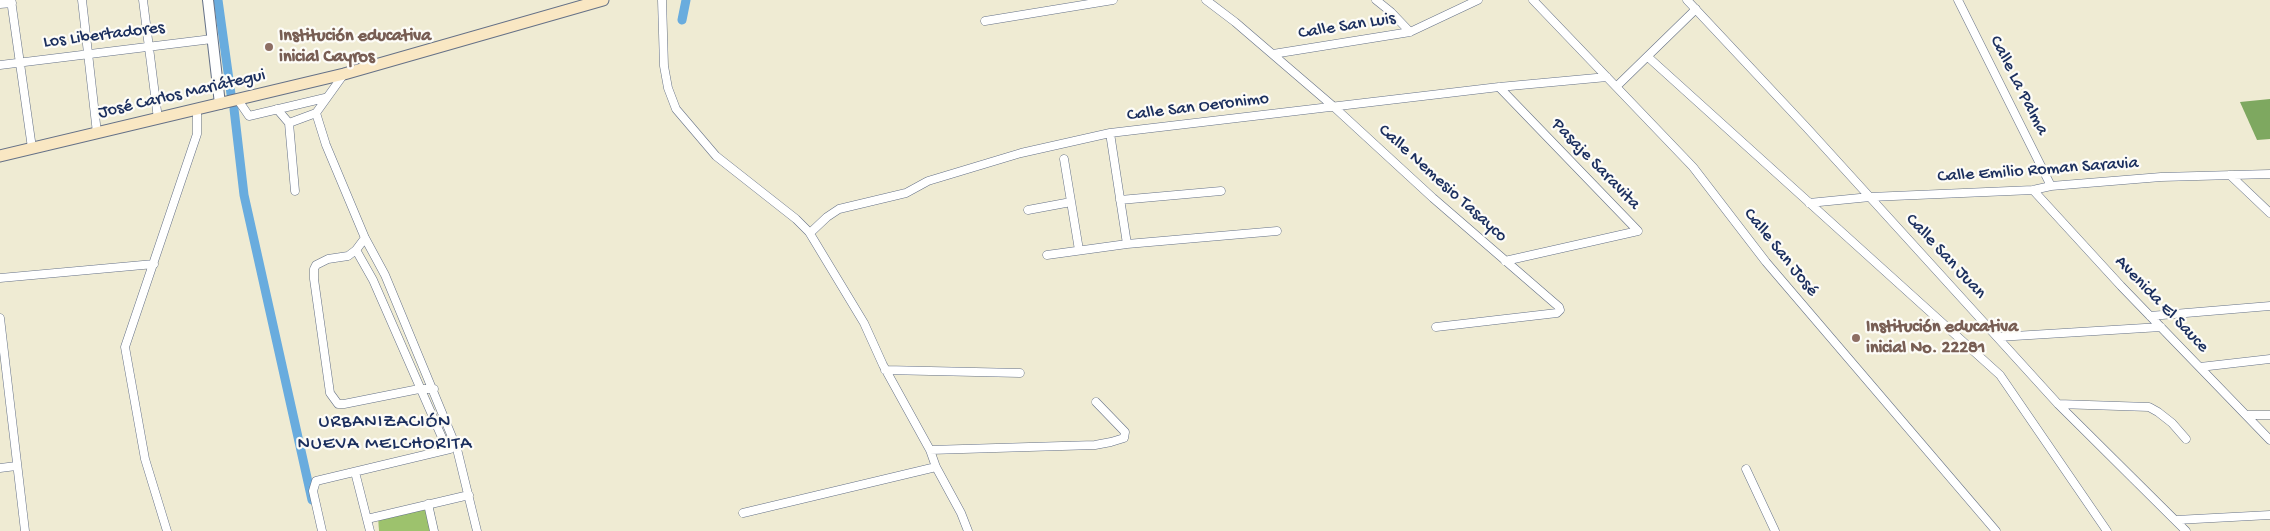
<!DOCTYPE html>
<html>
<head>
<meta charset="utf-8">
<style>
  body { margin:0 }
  canvas { display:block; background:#efebd3 }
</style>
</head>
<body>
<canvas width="2270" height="531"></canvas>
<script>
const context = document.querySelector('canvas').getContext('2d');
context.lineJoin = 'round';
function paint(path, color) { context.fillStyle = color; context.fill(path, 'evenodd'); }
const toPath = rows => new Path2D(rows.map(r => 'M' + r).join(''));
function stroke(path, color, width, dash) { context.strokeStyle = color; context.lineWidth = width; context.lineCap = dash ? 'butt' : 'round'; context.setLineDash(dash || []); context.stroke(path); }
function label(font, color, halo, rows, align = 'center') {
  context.font = font + ' "Gochi Hand",sans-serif'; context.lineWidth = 4.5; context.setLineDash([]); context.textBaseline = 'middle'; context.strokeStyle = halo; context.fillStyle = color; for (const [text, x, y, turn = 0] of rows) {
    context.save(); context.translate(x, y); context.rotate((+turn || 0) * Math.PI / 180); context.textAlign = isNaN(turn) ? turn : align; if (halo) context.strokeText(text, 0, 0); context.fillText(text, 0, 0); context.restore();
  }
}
paint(toPath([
  [433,507,438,531,379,531,378,517]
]), '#9dc26d');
paint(toPath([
  [2270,99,2270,139,2257,140,2240,102]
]), '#7ea860');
stroke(toPath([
  [218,0,231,94],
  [682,20,686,0],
  [234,109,244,195,312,500]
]), '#69acde', 9);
const minor = toPath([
  [11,0,32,148],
  [82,0,97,133],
  [143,0,158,119],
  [662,0,664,66,668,88,676,109,716,156,796,219,809,232,864,323,883,365,930,450,936,467,961,513,968,531],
  [1206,0,1235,22,1334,107,1433,198,1559,307,1560,310,1557,313,1436,327],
  [1376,0,1391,12,1410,32],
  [1533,0,1693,167,1766,262,1996,531],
  [1687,0,1807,128,2058,404,2186,531],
  [1958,0,2051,186],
  [0,4,12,3],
  [985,21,1113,0],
  [1273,54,1410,32,1478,0],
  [1648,57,2000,375,2107,531],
  [0,65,212,39],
  [344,74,316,113,326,145,365,238,385,275,457,449,477,531],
  [1617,86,1696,9],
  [1499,87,1638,231,1505,261],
  [238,100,249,116,325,98],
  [277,109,289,123,295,191],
  [289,123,316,113],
  [1110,133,1127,244],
  [1064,159,1079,250],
  [2230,175,2270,213],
  [2033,190,2121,286,2270,440],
  [1120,200,1221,191],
  [1809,203,1870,197,2033,190,2051,186,2161,177,2270,174],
  [1028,210,1071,202],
  [810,233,827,217,839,209,906,193,928,181,1021,153,1110,133,1499,87,1607,77],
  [365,238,356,250,348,256,328,259,316,265,314,269,314,279,330,393,338,404,344,404,419,389,434,389],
  [356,250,373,280,447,449],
  [1047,255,1127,244,1277,231],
  [0,278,154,264],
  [2150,316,2270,306],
  [0,318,25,531],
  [1998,337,2161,327],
  [2200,367,2270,359],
  [885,370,1020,373],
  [2058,404,2149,407,2158,412,2172,423,2186,439],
  [2246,415,2270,415],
  [930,450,1095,445,1111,442,1124,438,1125,432,1096,402],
  [0,468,16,466],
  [1746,469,1775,531],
  [355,472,370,531],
  [428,504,434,531],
  [743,513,936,467],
  [367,519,469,495],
  [2176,520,2270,515],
  [167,531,145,459,125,347,197,134,197,110],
  [322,531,313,491,316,481,450,449]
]);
const tertiary = toPath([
  [208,0,220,104]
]);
const secondary = toPath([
  [0,156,344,74,603,0]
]);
stroke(minor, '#657187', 9);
stroke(tertiary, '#657187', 12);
stroke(secondary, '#657187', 13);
stroke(minor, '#fff', 8);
stroke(tertiary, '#fff', 10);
stroke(secondary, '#f9e7c3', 11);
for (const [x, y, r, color] of [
  [269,47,5,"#8d6e63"],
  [1856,338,5,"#8d6e63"]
]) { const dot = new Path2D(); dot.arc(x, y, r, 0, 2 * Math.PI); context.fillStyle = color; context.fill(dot); stroke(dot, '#fdfcf7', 2); }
label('18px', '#1b2f5e', '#fdfcf7', [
  ["Calle San Luis",1347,27,-9],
  ["Los Libertadores",104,36,-7],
  ["Calle La Palma",2018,86,63],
  ["José Carlos Mariátegui",182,95,-13],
  ["Calle San Oeronimo",1198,108,-7],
  ["Pasaje Saravita",1595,165,46],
  ["Calle Emilio Roman Saravia",2038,171,-4],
  ["Calle Nemesio Tasayco",1442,184,42],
  ["Calle San José",1780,253,51],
  ["Calle San Juan",1945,257,47],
  ["Avenida El Sauce",2161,305,46]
]);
label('bold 18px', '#785e54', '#fdfcf7', [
  ["Institución educativa",279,37],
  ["inicial Cayros",279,58],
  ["Institución educativa",1866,328],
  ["inicial No. 22281",1866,349]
], 'left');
context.letterSpacing = '1px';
label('19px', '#1b2f5e', '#fdfcf7', [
  ["URBANIZACIÓN",385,423],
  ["NUEVA MELCHORITA",385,445]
]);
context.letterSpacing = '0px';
</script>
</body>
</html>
